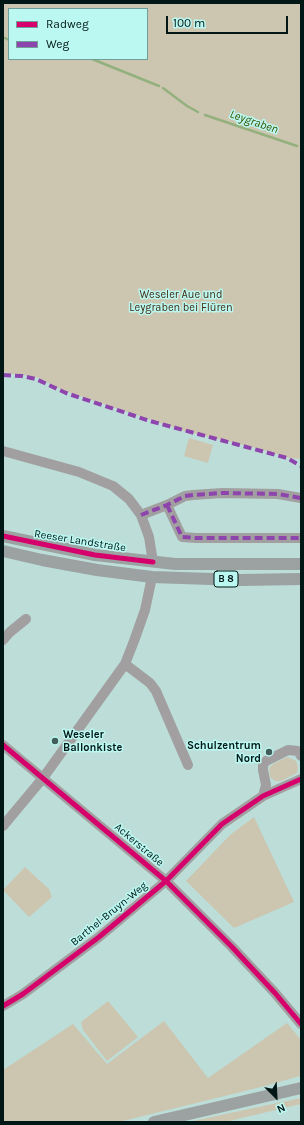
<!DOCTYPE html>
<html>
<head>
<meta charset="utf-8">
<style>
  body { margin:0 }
  #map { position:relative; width:304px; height:1125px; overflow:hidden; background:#bcddd8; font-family:Karla,sans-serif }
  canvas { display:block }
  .frame { position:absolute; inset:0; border:4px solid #011715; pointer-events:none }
  .legend { position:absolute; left:8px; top:8px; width:140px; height:52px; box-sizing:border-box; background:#bbf8f1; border:1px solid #719e99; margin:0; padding:5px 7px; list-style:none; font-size:12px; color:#011715 }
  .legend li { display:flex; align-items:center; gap:8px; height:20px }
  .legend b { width:20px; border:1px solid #719e99 }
  .north { position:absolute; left:256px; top:1077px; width:40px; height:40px; -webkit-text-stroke:3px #bbf8f1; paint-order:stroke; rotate:156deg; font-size:11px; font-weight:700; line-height:16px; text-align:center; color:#011715 }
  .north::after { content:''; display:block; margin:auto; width:14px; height:18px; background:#011715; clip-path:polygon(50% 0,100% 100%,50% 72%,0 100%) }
  .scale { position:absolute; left:166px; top:16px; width:122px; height:18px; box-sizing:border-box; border:2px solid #011715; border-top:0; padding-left:5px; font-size:12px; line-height:14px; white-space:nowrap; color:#011715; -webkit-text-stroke:3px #bbf8f1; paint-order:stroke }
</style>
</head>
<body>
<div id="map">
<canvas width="304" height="1125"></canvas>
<div class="frame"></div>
<ul class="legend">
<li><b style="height:5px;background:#d6006c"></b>Radweg</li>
<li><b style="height:5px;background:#8e44ad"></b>Weg</li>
</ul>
<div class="north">N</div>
<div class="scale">100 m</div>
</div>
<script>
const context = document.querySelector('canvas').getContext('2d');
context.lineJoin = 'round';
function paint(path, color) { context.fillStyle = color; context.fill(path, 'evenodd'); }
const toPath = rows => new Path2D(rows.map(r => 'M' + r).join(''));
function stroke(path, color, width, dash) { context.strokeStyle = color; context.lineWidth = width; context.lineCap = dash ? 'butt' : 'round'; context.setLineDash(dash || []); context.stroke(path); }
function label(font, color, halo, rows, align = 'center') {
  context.font = font + ' Karla,sans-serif'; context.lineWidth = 3; context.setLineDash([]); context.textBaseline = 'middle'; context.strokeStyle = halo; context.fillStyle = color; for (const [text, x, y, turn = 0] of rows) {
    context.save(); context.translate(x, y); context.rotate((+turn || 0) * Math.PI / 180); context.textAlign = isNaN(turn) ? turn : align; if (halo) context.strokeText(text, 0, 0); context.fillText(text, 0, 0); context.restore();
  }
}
paint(toPath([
  [3,3,301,3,301,459,289,458,260,449,184,431,62,390,39,378,23,375,11,374,3,372],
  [9,9,147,9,147,59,9,59],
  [189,438,213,445,208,463,184,456],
  [287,757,290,758,296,761,298,767,297,773,281,781,275,781,270,777,269,768,273,764],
  [254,817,294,902,234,928,186,881,230,835],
  [25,867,49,889,52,897,29,917,3,890],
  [108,1001,138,1037,107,1061,83,1030,81,1022],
  [164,1021,208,1078,287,1023,301,1040,301,1075,300,1076,261,1087,119,1122,3,1122,3,1070,73,1024,107,1064],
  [301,1098,301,1104,225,1122,188,1122]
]), '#ccc6b0');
stroke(toPath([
  [3,37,9,40],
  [92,59,159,86],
  [163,88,187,106,198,112],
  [205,115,297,146]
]), '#93b07d', 2.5);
stroke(toPath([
  [3,451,79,472,113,486,129,499,141,515,149,537,153,562],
  [167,505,182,537,196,538,301,538],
  [141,515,167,505,185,496,193,495,222,493,278,494,301,498],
  [3,640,10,632,26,619],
  [125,664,150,683,156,691,188,765],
  [3,745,166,881,232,947,275,993,301,1024],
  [263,796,266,785,263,770,263,765,266,761,288,750,298,751,301,756],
  [3,826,43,778,125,664,134,641,145,610,152,577],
  [3,1006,23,994,99,937,166,881,222,824,263,796,301,779]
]), '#a29fa0', 10);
stroke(toPath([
  [3,536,95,555,175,564,301,564],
  [3,551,42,560,97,570,152,577,241,580,301,579],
  [154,1122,301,1088]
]), '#9ca2a1', 12);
stroke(toPath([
  [3,375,22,376,36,379,66,393,150,421,287,458,301,466],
  [167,505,182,537,196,538,301,538],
  [141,515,167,505,185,496,193,495,222,493,278,494,301,498]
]), '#8e44ad', 4, [8, 4]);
stroke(toPath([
  [3,536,95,555,153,562],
  [3,745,166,881,232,947,275,993,301,1024],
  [3,1006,23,994,99,937,166,881,222,824,263,796,301,779]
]), '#d6006c', 5);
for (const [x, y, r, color] of [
  [55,741,4,"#425c59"],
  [269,752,4,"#425c59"]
]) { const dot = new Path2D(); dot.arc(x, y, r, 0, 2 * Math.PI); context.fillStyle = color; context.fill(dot); stroke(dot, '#bbf8f1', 1.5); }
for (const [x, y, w] of [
  [226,579,24]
]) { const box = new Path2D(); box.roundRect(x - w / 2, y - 8, w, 16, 3); context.fillStyle = '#bbf8f1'; context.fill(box); stroke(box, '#011715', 1); }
label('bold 10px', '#011715', null, [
  ["B 8",226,579]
]);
label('11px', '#422a0f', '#bbf8f1', [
  ["Weseler Aue und",181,295],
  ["Leygraben bei Flüren",181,308]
]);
label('11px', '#011715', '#bbf8f1', [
  ["Reeser Landstraße",80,541,9],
  ["Ackerstraße",139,845,40],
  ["Barthel-Bruyn-Weg",109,914,-39]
]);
label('bold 11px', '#011715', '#bbf8f1', [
  ["Weseler",63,735],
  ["Ballonkiste",63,748],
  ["Schulzentrum",261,746,"right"],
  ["Nord",261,759,"right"]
], 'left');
label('italic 12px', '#395200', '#bbf8f1', [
  ["Leygraben",254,122,19]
]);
</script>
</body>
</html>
